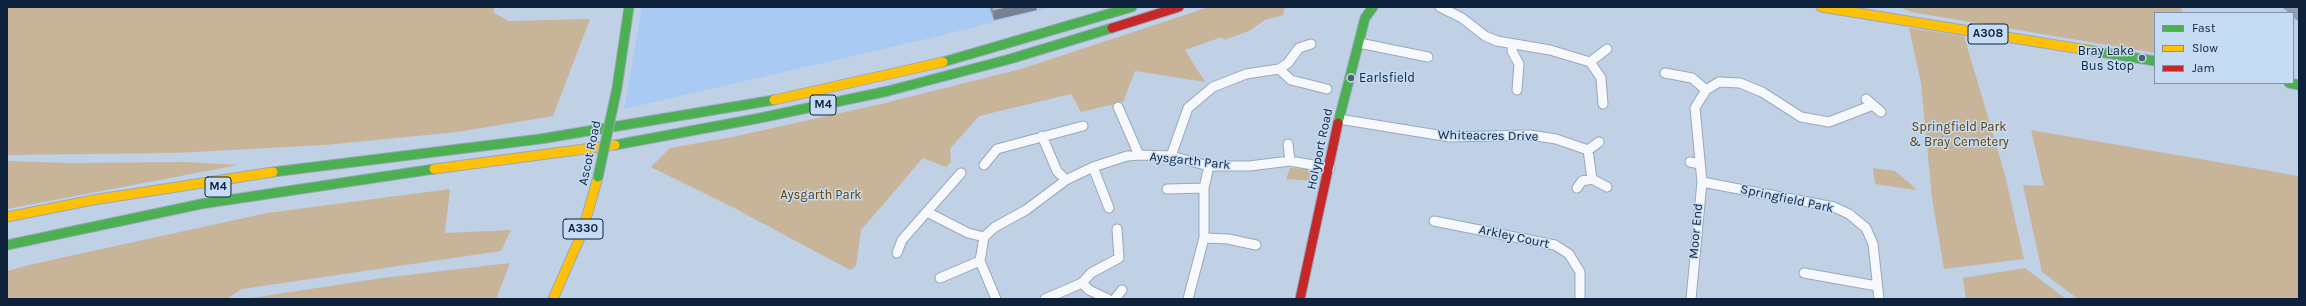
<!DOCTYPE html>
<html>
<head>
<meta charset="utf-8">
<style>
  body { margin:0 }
  #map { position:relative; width:2306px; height:306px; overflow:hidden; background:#c0d1e6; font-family:Karla,sans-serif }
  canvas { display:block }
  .frame { position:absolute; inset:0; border:8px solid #0d223a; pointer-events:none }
  .legend { position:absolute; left:2154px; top:12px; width:140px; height:72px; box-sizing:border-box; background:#c6dcf5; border:1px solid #7c92aa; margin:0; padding:5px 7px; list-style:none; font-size:12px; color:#0d223a }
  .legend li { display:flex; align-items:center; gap:8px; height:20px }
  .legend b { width:20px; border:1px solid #7c92aa }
</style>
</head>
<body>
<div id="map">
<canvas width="2306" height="306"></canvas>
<div class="frame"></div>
<ul class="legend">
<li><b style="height:5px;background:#4caf50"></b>Fast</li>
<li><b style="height:5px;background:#ffc107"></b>Slow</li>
<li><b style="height:5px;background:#c62828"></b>Jam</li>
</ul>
</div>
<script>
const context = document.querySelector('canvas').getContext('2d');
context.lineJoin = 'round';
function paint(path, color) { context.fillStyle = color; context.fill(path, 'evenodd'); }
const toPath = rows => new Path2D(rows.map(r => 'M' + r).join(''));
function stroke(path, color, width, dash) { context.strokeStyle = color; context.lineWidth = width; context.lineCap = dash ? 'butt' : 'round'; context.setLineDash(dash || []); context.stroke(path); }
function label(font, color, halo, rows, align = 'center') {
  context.font = font + ' Karla,sans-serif'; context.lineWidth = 3; context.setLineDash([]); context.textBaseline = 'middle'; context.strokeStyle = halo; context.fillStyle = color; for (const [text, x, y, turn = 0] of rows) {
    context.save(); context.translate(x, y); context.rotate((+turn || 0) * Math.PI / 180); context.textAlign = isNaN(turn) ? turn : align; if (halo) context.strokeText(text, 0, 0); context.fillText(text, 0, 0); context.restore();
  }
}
paint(toPath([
  [642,7,1055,7,918,41,624,109]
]), '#a9caf3');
paint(toPath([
  [7,7,495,7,493,12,508,21,590,19,553,116,457,132,325,145,174,153,7,155],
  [1209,7,1285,7,1283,15,1265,20,1249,31,1224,40,1222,37,1185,50,1205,82,1135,71,1123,102,1081,112,1071,94,979,116,950,149,951,162,946,167,923,158,861,230,856,266,850,270,736,209,651,167,670,148,732,137,885,103,1021,69],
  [1900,7,2181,7,2183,13,2155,13,2155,53,1911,12],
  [1909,28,1964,36,2005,175,2024,259,1944,269,1932,198,1921,83],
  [2031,130,2299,176,2299,299,2078,299,2042,272,2023,185,2044,186],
  [7,161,70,163,186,162,238,165,7,209],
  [1290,168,1314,169,1314,181,1286,179],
  [1873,168,1895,171,1915,188,1916,190,1875,184],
  [450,189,445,233,511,230,501,251,242,289,226,299,7,299,7,271,33,264,267,213],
  [510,263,496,299,245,299,382,278],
  [2025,268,2066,299,1966,299,1963,278]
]), '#c7b499');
const street = toPath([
  [1440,7,1462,18,1485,36,1497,41,1550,50,1590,62],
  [1359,43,1428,57],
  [1513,44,1512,51,1519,64,1517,90],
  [1279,69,1291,80,1327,89],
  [1665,73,1692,78,1706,90],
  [1866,99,1881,112],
  [1603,104,1601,78,1590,62,1607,49],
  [1118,107,1139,155],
  [1339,119,1450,137,1530,135,1556,139,1588,150],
  [1042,136,1057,171,1066,180],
  [1288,144,1290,161],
  [1171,156,1188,108,1213,87,1246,74,1279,69,1288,63,1299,48,1311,44],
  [1690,162,1700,164],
  [984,165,997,149,1083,126],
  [1093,167,1109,208],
  [1592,179,1588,150,1599,142],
  [1702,182,1834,207,1849,214,1866,228,1873,244,1879,299],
  [1577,188,1582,181,1592,179,1607,187],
  [1167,189,1204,188],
  [927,212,968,233,984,237],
  [1434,221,1555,245,1569,254,1580,272,1580,299],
  [1204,238,1228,239,1256,245],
  [897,253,902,240,961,173],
  [1804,273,1877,286],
  [940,278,980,261],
  [1082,283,1089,290,1108,299],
  [996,299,980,261,984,237,995,227,1026,210,1066,180,1093,167,1127,156,1139,155,1171,156,1209,166,1249,166,1290,161,1330,168],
  [1045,299,1082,283,1091,273,1119,258,1117,229],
  [1115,299,1122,290],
  [1188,299,1204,238,1204,188,1209,166],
  [1691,299,1702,182,1695,108,1706,90,1719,82,1740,83,1762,92,1801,117,1829,122,1873,105]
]);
const fast = toPath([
  [2087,50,2155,61],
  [943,62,1132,7],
  [2289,83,2299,85],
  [617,88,629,7],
  [1338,123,1365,18,1373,7],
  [615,145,760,118,888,91,1010,59,1112,28],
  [273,172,540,139,774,100],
  [7,245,201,204,434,169]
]);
const slow = toPath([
  [1821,7,2087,50],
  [774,100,943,62],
  [434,169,615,145],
  [7,217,93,200,273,172],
  [553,299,582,233,598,177]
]);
const jam = toPath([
  [1112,28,1179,7],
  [1300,299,1338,123]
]);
stroke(street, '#97a8bd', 11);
stroke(fast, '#97a8bd', 11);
stroke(slow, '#97a8bd', 11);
stroke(jam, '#97a8bd', 11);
stroke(street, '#f6f8fb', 9);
stroke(fast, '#4caf50', 9);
stroke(slow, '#ffc107', 9);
stroke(jam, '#c62828', 9);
const fastBridge = toPath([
  [598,177,617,88]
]);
stroke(fastBridge, '#97a8bd', 11, []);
stroke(fastBridge, '#4caf50', 9);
paint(toPath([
  [989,7,1036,7,1037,10,994,20],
  [2282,7,2299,7,2299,22,2293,17,2293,13,2289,13]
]), '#959db1');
paint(toPath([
  [1011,7,1036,7,1037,10,994,20,993,11]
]), '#798090');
const building = toPath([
  [991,7,1011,7,993,11,991,7]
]);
paint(building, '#adb7ce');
stroke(building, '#798090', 1);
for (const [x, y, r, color] of [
  [2142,58,4,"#4c5f76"],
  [1351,78,4,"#4c5f76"]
]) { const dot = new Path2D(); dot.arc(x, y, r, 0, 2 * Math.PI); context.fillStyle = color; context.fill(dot); stroke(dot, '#c6dcf5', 1.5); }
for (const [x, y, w] of [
  [1988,34,40],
  [823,105,26],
  [218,187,26],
  [583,229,40]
]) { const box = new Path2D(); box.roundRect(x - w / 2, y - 10, w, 20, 3); context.fillStyle = '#c6dcf5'; context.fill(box); stroke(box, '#0d223a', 1); }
label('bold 12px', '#0d223a', null, [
  ["A308",1988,34],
  ["M4",823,105],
  ["M4",218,187],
  ["A330",583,229]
]);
label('13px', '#0d223a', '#c6dcf5', [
  ["Bray Lake",2134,51],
  ["Bus Stop",2134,66],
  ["Earlsfield",1359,78,"left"]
], 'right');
label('13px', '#624004', '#c6dcf5', [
  ["Springfield Park",1959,127],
  ["& Bray Cemetery",1959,142],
  ["Aysgarth Park",821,195]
]);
label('13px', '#0d223a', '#c6dcf5', [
  ["Whiteacres Drive",1488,136,1],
  ["Holyport Road",1320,149,-78],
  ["Ascot Road",590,153,-78],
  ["Aysgarth Park",1190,161,6],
  ["Springfield Park",1787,199,12],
  ["Moor End",1696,231,-85],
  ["Arkley Court",1514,237,12]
]);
</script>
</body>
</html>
